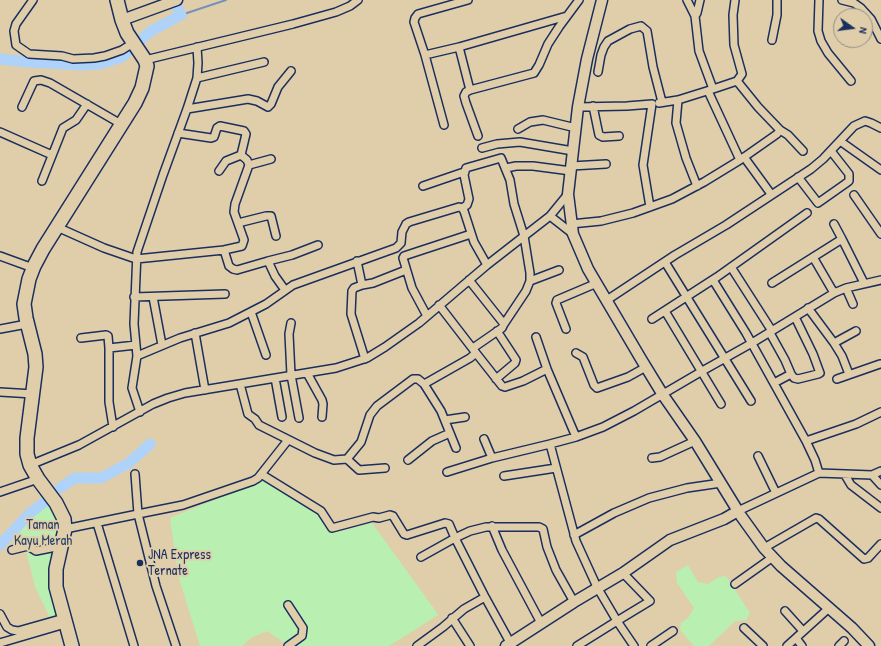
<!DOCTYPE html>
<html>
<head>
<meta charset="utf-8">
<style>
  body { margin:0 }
  #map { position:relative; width:881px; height:646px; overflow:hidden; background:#e0ceab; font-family:"Patrick Hand",sans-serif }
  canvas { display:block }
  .north { position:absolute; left:833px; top:8px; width:40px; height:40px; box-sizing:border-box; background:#e0ceab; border:1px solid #918e8c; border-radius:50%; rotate:104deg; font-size:11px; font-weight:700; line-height:16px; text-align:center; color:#1b2f5e }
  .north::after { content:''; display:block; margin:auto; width:14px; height:18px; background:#1b2f5e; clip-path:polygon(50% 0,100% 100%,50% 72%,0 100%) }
</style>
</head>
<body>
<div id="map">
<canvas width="881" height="646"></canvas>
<div class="north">N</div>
</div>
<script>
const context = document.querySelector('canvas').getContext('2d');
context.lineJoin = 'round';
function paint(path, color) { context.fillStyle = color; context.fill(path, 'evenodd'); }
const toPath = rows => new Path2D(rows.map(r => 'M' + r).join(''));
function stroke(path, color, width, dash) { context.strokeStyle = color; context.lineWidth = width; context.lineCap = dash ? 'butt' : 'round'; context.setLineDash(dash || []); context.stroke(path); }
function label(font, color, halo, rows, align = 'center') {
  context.font = font + ' "Patrick Hand",sans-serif'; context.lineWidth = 4; context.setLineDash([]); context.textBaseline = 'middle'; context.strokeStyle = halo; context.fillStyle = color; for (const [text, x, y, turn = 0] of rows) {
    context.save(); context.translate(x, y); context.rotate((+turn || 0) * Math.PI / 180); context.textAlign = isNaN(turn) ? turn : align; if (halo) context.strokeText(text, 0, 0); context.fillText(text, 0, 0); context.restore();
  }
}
paint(toPath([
  [265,479,322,516,329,531,341,531,372,523,435,610,438,615,389,646,289,646,267,631,251,638,242,646,200,646,178,575,170,518],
  [46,503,56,504,62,518,62,563,64,607,66,615,51,620,35,587,25,546,18,529,32,514],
  [688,565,698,582,708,584,719,577,726,576,750,613,746,620,735,621,709,646,694,646,680,630,681,623,688,618,694,608,677,583,676,572]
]), '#b9efb0');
stroke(toPath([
  [181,15,226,0]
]), '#7491ba', 2);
stroke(toPath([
  [0,59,27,62,82,65,100,64,122,57,151,31,181,15,174,0],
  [60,488,75,478,101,478,129,463,150,444],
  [0,545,30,513,47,500]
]), '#afd3f8', 11);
const street = toPath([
  [33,0,16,24,14,31,16,45,29,54,62,56,73,59,94,58,105,56,122,50,133,43],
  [687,0,695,16,697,13,700,0],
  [819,0,818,31,821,41,828,53,851,81],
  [842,0,854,3,861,8,871,19,881,39],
  [695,16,699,51,713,89,737,81,742,74,734,45,733,15,735,0],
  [772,40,777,15,777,0],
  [425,55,459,47],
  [145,60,293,24,336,12,350,6,358,0],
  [598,72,601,55,604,47,608,41,630,29,641,26,647,31,653,67,662,102],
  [197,78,264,62],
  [470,90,459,47,567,16],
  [708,91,740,160],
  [678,100,676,123,686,158,697,186],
  [659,103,678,100,710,90],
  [593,106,599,135,603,137,619,136],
  [22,107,34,81,41,80,50,83,121,124],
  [578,107,627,106,652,104,643,165,650,207],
  [187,109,248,99,257,101,268,107,271,104,278,87,291,71],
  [444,125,425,55,414,22,415,18,418,14,468,0],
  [518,129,530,122,543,120,576,128],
  [780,130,788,135,803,151],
  [0,132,52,155],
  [178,133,211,138,214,137,217,128,220,126,244,131,246,134,241,155,247,160,249,165],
  [478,136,466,103,464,96,466,92,470,90,534,73,539,65,548,44,559,27,579,0],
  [840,141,881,170],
  [482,148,497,144,520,142,573,151],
  [744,157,771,194],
  [571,166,606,164],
  [506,168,516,166,533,166,571,171],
  [219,171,226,161,241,155],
  [798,177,818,203,845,184,849,181,849,174,831,151],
  [42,181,63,128,76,120,87,104],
  [423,186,464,172],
  [854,195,881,234],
  [462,208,467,205,469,199,464,175,466,168,501,158,510,180,514,204,524,236,530,273,530,281,526,291,504,324],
  [550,216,573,234],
  [238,223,266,216,271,216,276,236],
  [571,224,601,221,633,213,672,199,704,182,740,160,777,134,780,130,758,107,737,81],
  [834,224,842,239],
  [57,227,104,248,136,259,224,250,242,246,244,240,234,212,235,204,249,165,271,159],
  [224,250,229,266,233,269,237,270,268,261,275,276,285,290],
  [0,256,33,268],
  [813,257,834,293],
  [268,261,292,255,318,245],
  [357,261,362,285,354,288,352,291,351,314,365,359],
  [665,262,751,401],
  [731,267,772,331],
  [469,280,504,324,502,328,473,348],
  [713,280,746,333,806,441],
  [530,281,559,270],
  [772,283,842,239,864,283],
  [362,285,373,283,406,270],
  [846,288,853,304],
  [134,297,225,294],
  [153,297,162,345],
  [607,300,675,255,726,225,811,169,823,159,854,126,865,121,871,123,881,128],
  [808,308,834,343,842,356,849,374],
  [665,311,721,404],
  [251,312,266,355],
  [427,316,412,288,403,258,404,256,471,234],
  [652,319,717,277,807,213],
  [291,323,289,334,291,375,299,418],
  [0,329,27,324],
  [566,329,556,303,557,300,597,283],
  [195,333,205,390],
  [770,333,785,360,791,374,774,383],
  [536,337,547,369],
  [81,338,106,335,108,336,109,348,109,402,113,427],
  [834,343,856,331],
  [109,348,136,345],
  [476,353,502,386,505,387,523,381,547,369,576,437],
  [576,353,583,357,594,385,597,388,628,377,646,367],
  [137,356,180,338,229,323,266,304,293,285,396,248,401,243,402,232,406,224,409,222,459,207,462,208,464,211,474,242,487,265],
  [307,373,322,400,323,404,322,417],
  [791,374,794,378,798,379,818,374,820,373,813,354,795,317],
  [275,378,282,417],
  [496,379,515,363,516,360,497,331],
  [837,379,880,364],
  [240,384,248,414,255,419,259,425,315,453,334,460,347,459,361,442,370,415,377,406,413,379,418,379,424,384,426,383,470,358,476,353,439,305],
  [424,384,441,411,456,448],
  [0,392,33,394],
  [140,412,132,388,137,356,134,324,137,252,163,175,187,109,197,78,198,63,197,47],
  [445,420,465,417],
  [484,439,492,458,550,444],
  [758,456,776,493],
  [652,458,660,457,695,441],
  [347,459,359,470,385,468],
  [408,460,432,441,450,433],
  [30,465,79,445,153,404,168,398,185,393,336,368,367,358,385,347,419,323,487,265,550,216,568,194],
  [447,472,492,458],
  [819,473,815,460,806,441,856,424,881,412],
  [135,474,138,514,183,505,253,481,258,478,288,440],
  [261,474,321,511,332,528,373,517,379,518,390,515,393,516,404,534,407,535,445,523,449,524,455,538,421,557],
  [845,475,851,485,881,508],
  [872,475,881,485],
  [504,476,556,468],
  [0,492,38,479],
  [738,511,819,473,872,475,881,471],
  [97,523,134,646],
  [492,526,502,550,541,623],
  [65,529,138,514,156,586,176,646],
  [574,535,614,513,649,498,687,488,721,483],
  [764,548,816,518,819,519,864,559,868,558,881,544],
  [12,550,28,546,36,551,61,546],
  [623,573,650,601,617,621,634,646],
  [735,584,773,557],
  [485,597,455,538,470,531,486,527,539,527,543,529,547,547,556,570,574,602],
  [785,611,803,631],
  [0,614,7,627,12,630,18,631,64,618],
  [452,618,470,646],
  [744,628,763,646],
  [796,638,802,646],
  [0,643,65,624],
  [288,646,302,636,303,628,288,605],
  [417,646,443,627,464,609,485,597,512,646],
  [577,646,617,621,597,587,576,541,550,444,576,437,603,427,634,411,704,370,752,343,834,293,846,288,881,280],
  [651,646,673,631],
  [787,646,829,608],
  [839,646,844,641]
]);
const secondary = toPath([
  [602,0,587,59,578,107,568,194,573,234,588,269,641,359,663,395,695,441,741,516,764,548,781,566,852,628,869,646],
  [122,20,177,0],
  [506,646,574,602,623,573,670,540,724,519,738,511]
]);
const highway = toPath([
  [72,646,56,587,56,569,65,529,64,519,56,503,38,479,30,465,27,454,27,438,36,367,35,354,26,318,24,304,29,279,34,266,43,249,135,103,142,88,147,66,145,60,127,33,122,20,117,0]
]);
stroke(street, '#1b2f5e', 10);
stroke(secondary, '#1b2f5e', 13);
stroke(highway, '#1b2f5e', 16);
stroke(street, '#e0ceab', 7);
stroke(secondary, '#e0ceab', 10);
stroke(highway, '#e0ceab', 13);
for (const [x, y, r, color] of [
  [140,563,4,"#1b2f5e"]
]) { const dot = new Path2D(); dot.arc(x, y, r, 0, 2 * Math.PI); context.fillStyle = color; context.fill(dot); stroke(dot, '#e0ceab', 1.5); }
label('14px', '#2b4266', '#e0ceab', [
  ["Taman",43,525],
  ["Kayu Merah",43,541]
]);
label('14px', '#1b2f5e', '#e0ceab', [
  ["JNA Express",148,555],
  ["Ternate",148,571]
], 'left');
</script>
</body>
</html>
